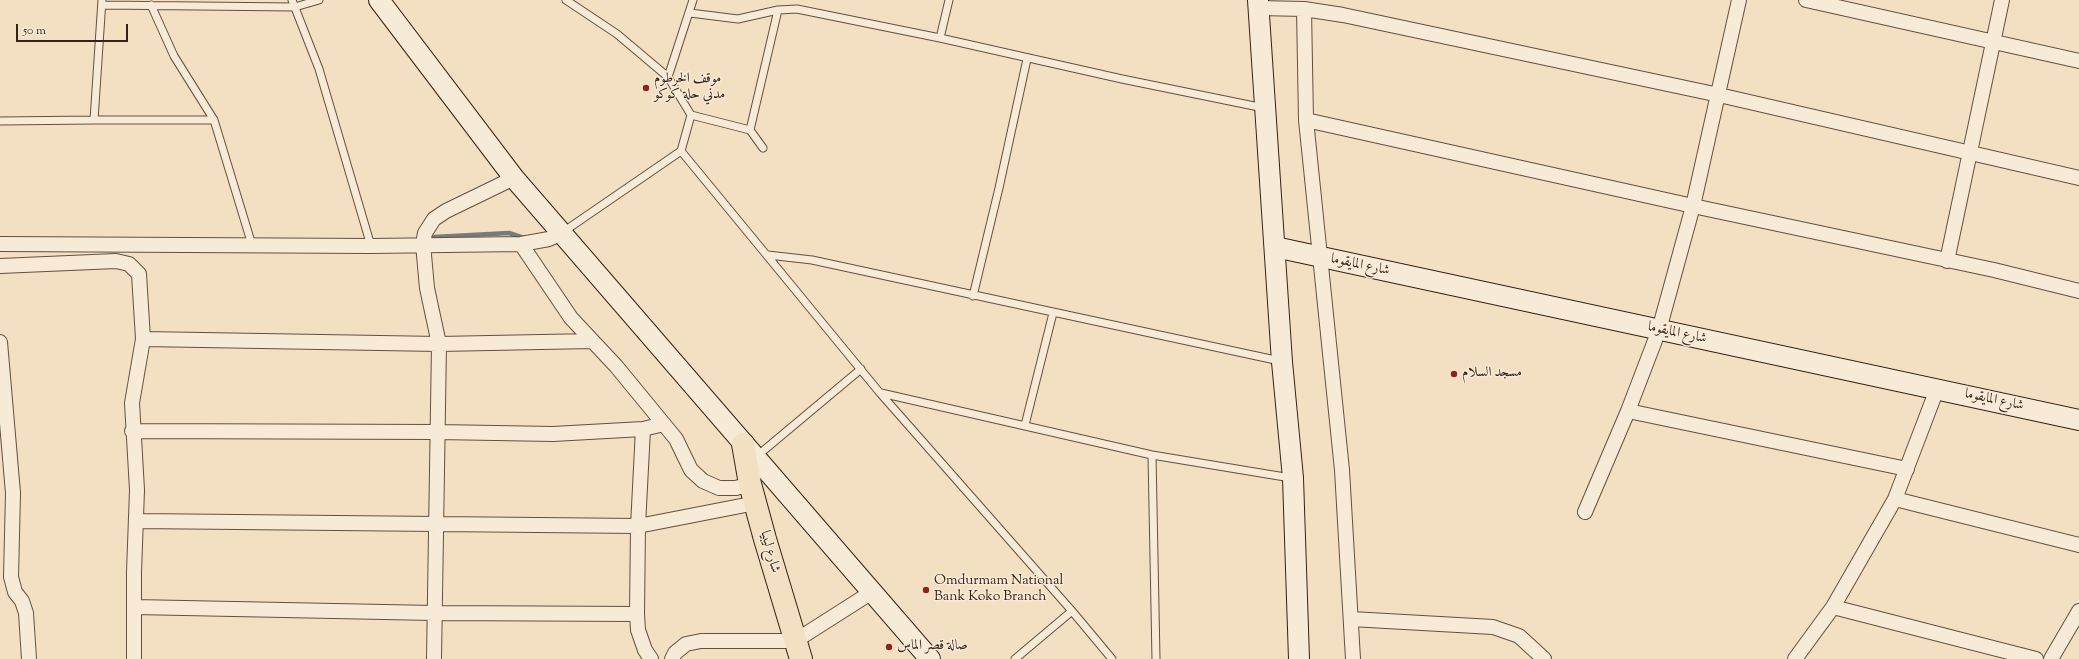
<!DOCTYPE html>
<html>
<head>
<meta charset="utf-8">
<style>
  body { margin:0 }
  #map { position:relative; width:2079px; height:659px; overflow:hidden; background:#f3dfc1; font-family:"Sorts Mill Goudy",serif }
  canvas { display:block }
  .scale { position:absolute; left:16px; top:24px; width:112px; height:18px; box-sizing:border-box; border:2px solid #352115; border-top:0; padding-left:5px; font-size:12px; line-height:14px; white-space:nowrap; color:#352115; -webkit-text-stroke:3px #f7ead7; paint-order:stroke }
</style>
</head>
<body>
<div id="map">
<canvas width="2079" height="659"></canvas>
<div class="scale">50 m</div>
</div>
<script>
const context = document.querySelector('canvas').getContext('2d');
context.lineJoin = 'round';
const toPath = rows => new Path2D(rows.map(r => 'M' + r).join(''));
function stroke(path, color, width, dash) { context.strokeStyle = color; context.lineWidth = width; context.lineCap = dash ? 'butt' : 'round'; context.setLineDash(dash || []); context.stroke(path); }
function label(font, color, halo, rows, align = 'center') {
  context.font = font + ' "Sorts Mill Goudy",Amiri,serif'; context.lineWidth = 3; context.setLineDash([]); context.textBaseline = 'middle'; context.strokeStyle = halo; context.fillStyle = color; for (const [text, x, y, turn = 0] of rows) {
    context.save(); context.translate(x, y); context.rotate((+turn || 0) * Math.PI / 180); context.textAlign = isNaN(turn) ? turn : align; if (halo) context.strokeText(text, 0, 0); context.fillText(text, 0, 0); context.restore();
  }
}
stroke(toPath([
  [434,237,509,233,527,239]
]), '#767c7b', 4.5);
const lane = toPath([
  [102,0,94,120,214,120],
  [292,0,319,69,371,246],
  [566,0,617,34,668,77,691,115,750,130,763,148],
  [102,5,295,7,319,0],
  [151,5,174,56,214,120,252,245],
  [690,13,738,19,778,10,797,9,940,38,1122,79,1264,108],
  [940,38,949,0],
  [668,77,693,0],
  [0,121,94,120],
  [750,130,778,10],
  [681,151,880,393,1072,611,1112,659],
  [563,232,681,151,691,115],
  [768,255,812,260,1280,361],
  [973,296,999,188,1027,59],
  [881,393,1152,455,1291,478],
  [1025,425,1053,313],
  [1152,455,1156,659],
  [757,456,861,369],
  [1015,659,1072,611]
]);
const street = toPath([
  [1806,0,2079,61],
  [1259,8,1304,9,1343,15,1719,95,2079,178],
  [1304,9,1306,120,1342,470,1353,659],
  [1306,120,1693,206,1994,270,2079,291],
  [0,244,371,246,521,244,549,239,562,233],
  [521,244,571,318,616,366,676,439,691,470,703,481,719,488,736,488,750,484],
  [1947,261,2002,0],
  [0,266,116,261,129,264,139,274,143,339,132,403,137,490,134,572,134,659],
  [143,339,439,344,592,341],
  [0,342,13,493,11,577,15,592,22,601,26,613,29,659],
  [1628,411,1907,469],
  [643,429,638,526,637,614,638,630,645,650,651,659],
  [132,431,438,432,553,434,643,429,664,424],
  [1895,499,2079,545],
  [1585,512,1628,411,1659,330,1693,206,1739,0],
  [137,521,638,526,756,503],
  [134,607,434,613,637,614],
  [1833,607,2036,659],
  [1351,619,1493,627,1519,636,1544,659],
  [434,659,439,344,427,288,423,244,425,233,434,219,446,211,514,178],
  [672,659,675,653,686,644,701,641,795,641,872,592],
  [1795,659,1833,607,1895,499,1937,389],
  [2051,659,2079,611]
]);
const secondary = toPath([
  [379,0,514,178,930,659],
  [1258,0,1282,362,1293,478,1299,659],
  [1275,247,2079,420]
]);
const primary = toPath([
  [743,444,750,484,765,539,801,659]
]);
stroke(lane, '#645040', 9);
stroke(street, '#645040', 16);
stroke(secondary, '#352115', 22);
stroke(primary, '#352115', 24);
stroke(lane, '#f7ead7', 7);
stroke(street, '#f7ead7', 14);
stroke(secondary, '#f7ead7', 20);
stroke(primary, '#f3dfc1', 22);
for (const [x, y, r, color] of [
  [646,88,4,"#8f2418"],
  [1454,374,4,"#8f2418"],
  [926,590,4,"#8f2418"],
  [889,647,4,"#8f2418"]
]) { const dot = new Path2D(); dot.arc(x, y, r, 0, 2 * Math.PI); context.fillStyle = color; context.fill(dot); stroke(dot, '#f7ead7', 1.5); }
label('14px', '#352115', '#f7ead7', [
  ["موقف الخرطوم",654,80],
  ["مدني حلة كوكو",654,96],
  ["مسجد السلام",1462,374],
  ["Omdurmam National",934,582],
  ["Bank Koko Branch",934,598],
  ["صالة قصر الماس",897,647]
], 'left');
label('14px', '#352115', '#f7ead7', [
  ["شارع المايقوما",1360,266,12],
  ["شارع المايقوما",1677,334,12],
  ["شارع المايقوما",1994,401,12],
  ["شارع ليبيا",769,552,75]
]);
</script>
</body>
</html>
